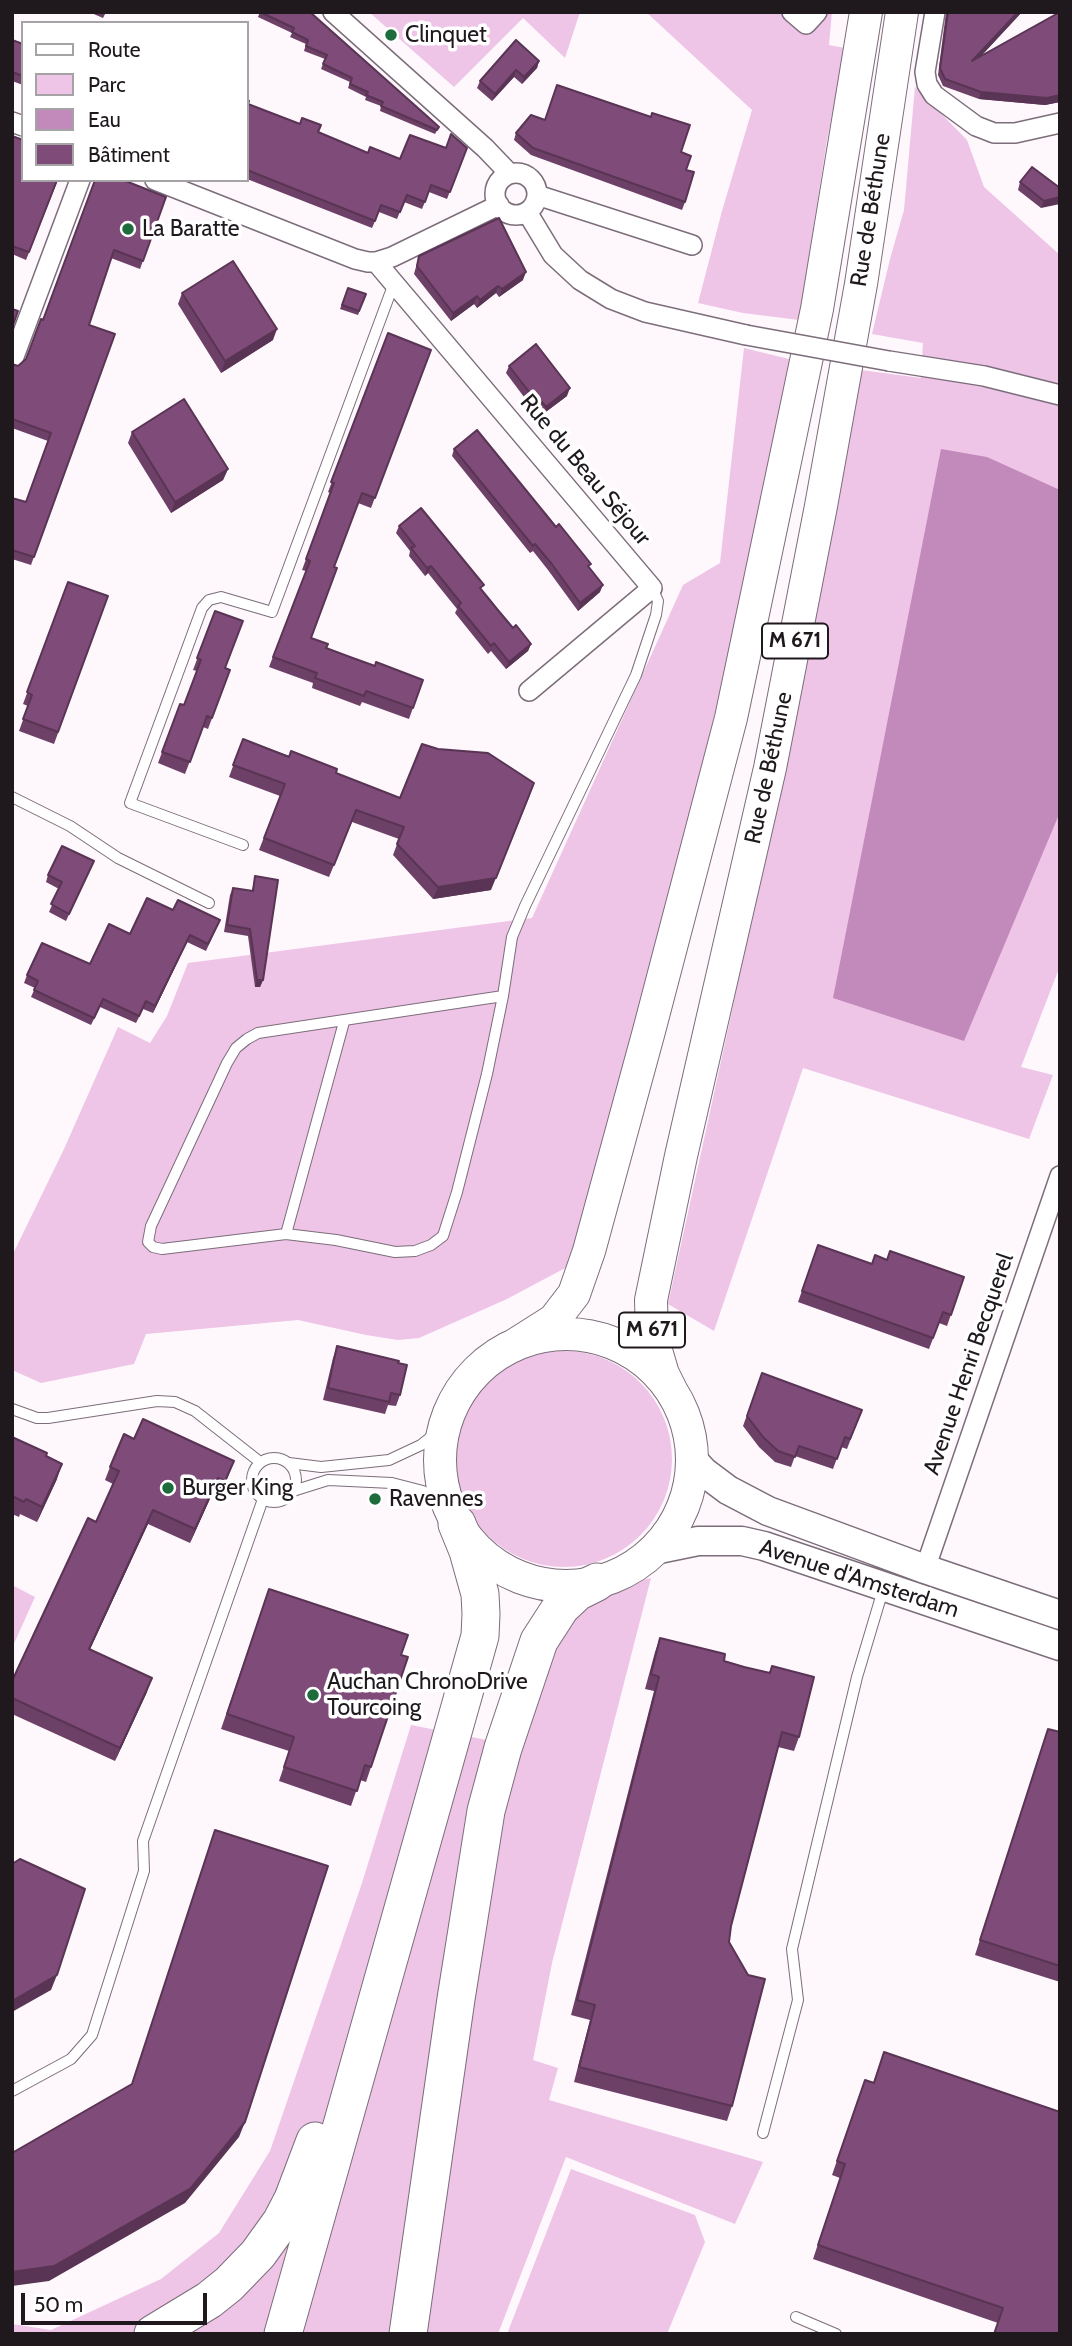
<!DOCTYPE html>
<html>
<head>
<meta charset="utf-8">
<style>
  body { margin:0 }
  #map { position:relative; width:1072px; height:2346px; overflow:hidden; background:#fef8fd; font-family:Cabin,sans-serif }
  canvas { display:block }
  .frame { position:absolute; inset:0; border:14px solid #1f191e; pointer-events:none }
  .legend { position:absolute; left:21px; top:21px; width:228px; height:161px; box-sizing:border-box; background:#fff; border:2px solid #a5a3a5; margin:0; padding:9px 12px; list-style:none; font-size:21px; color:#1f191e }
  .legend li { display:flex; align-items:center; gap:14px; height:35px }
  .legend b { width:35px; border:2px solid #a5a3a5 }
  .scale { position:absolute; left:21px; top:2293px; width:186px; height:32px; box-sizing:border-box; border:4px solid #1f191e; border-top:0; padding-left:9px; font-size:21px; line-height:24px; white-space:nowrap; color:#1f191e; -webkit-text-stroke:5px #fff; paint-order:stroke }
</style>
</head>
<body>
<div id="map">
<canvas width="1072" height="2346"></canvas>
<div class="frame"></div>
<ul class="legend">
<li><b style="height:9px;background:#fff"></b>Route</li>
<li><b style="height:19px;background:#eec4e7"></b>Parc</li>
<li><b style="height:19px;background:#c28aba"></b>Eau</li>
<li><b style="height:19px;background:#7f4b78"></b>Bâtiment</li>
</ul>
<div class="scale">50 m</div>
</div>
<script>
const context = document.querySelector('canvas').getContext('2d');
context.lineJoin = 'round';
function paint(path, color) { context.fillStyle = color; context.fill(path, 'evenodd'); }
const toPath = rows => new Path2D(rows.map(r => 'M' + r).join(''));
function stroke(path, color, width, dash) { context.strokeStyle = color; context.lineWidth = width; context.lineCap = dash ? 'butt' : 'round'; context.setLineDash(dash || []); context.stroke(path); }
function label(font, color, halo, rows, align = 'center') {
  context.font = font + ' Cabin,sans-serif'; context.lineWidth = 7; context.setLineDash([]); context.textBaseline = 'middle'; context.strokeStyle = halo; context.fillStyle = color; for (const [text, x, y, turn = 0] of rows) {
    context.save(); context.translate(x, y); context.rotate((+turn || 0) * Math.PI / 180); context.textAlign = isNaN(turn) ? turn : align; if (halo) context.strokeText(text, 0, 0); context.fillText(text, 0, 0); context.restore();
  }
}
paint(toPath([
  [369,12,580,12,565,58,523,18,454,87],
  [646,12,779,12,805,33,827,12,832,12,829,45,845,48,827,140,799,320,743,313,698,303,722,211,752,110],
  [915,87,967,140,984,187,1060,255,1060,966,1021,1067,1053,1075,1029,1139,803,1068,714,1331,668,1304,732,1011,861,370,921,378,923,343,872,334,890,259,904,210],
  [744,348,793,360,754,555,700,773,631,1053,569,1266,507,1299,419,1338,398,1340,366,1335,298,1320,146,1334,134,1364,41,1383,12,1370,12,1256,64,1149,118,1027,150,1043,167,1016,188,963,532,918,683,585,720,563],
  '456 1459a108 108 0 1 1 216 0a108 108 0 1 1-216 0Z',
  [651,1578,552,1963,533,2060,558,2068,549,2100,763,2162,735,2224,566,2157,498,2334,12,2334,12,2324,51,2330,161,2279,219,2233,270,2151,362,1883,411,1725,522,1747,563,1631,595,1601,624,1584],
  [12,1585,35,1597,12,1648],
  [571,2169,695,2215,705,2242,667,2334,507,2334]
]), '#eec4e7');
paint(toPath([
  [941,449,987,457,1060,490,1060,812,964,1041,833,998]
]), '#c28aba');
const lane = toPath([
  [12,797,70,826,118,858,209,903],
  [243,845,130,803,202,608,209,600,221,597,272,612,394,283],
  [503,996,258,1033,247,1039,236,1048,227,1063,151,1226,148,1242,153,1247,162,1249,286,1234,336,1240,395,1252,415,1251,431,1245,443,1236,457,1192,487,1074,503,996,512,937,525,906,636,675,656,615,658,601,652,588],
  [286,1234,344,1022],
  [12,1409,37,1418,48,1418,157,1401,175,1402,195,1411,260,1462],
  '252 1480a22 22 0 1 1 44 0a22 22 0 1 1-44 0Z',
  [289,1463,321,1467,389,1460,421,1445,445,1426],
  [293,1491,328,1480,392,1483,423,1491,449,1509],
  [12,2091,71,2059,92,2035,144,1871,143,1841,263,1499],
  [763,2133,798,2000,792,1949,857,1677,883,1590],
  [796,2317,836,2334]
]);
const street = toPath([
  [333,12,485,148,510,174],
  [792,12,806,24,817,12],
  [935,12,925,72,927,84,934,95,976,126,994,133,1015,133,1060,123],
  [12,122,23,126],
  '495 194a21 21 0 1 1 42 0a21 21 0 1 1-42 0Z',
  [155,180,355,259,368,262,376,262,392,257,499,205],
  [537,195,692,245],
  [527,212,553,255,580,280,611,299,645,312,746,335],
  [376,262,652,588,529,691],
  [889,361,984,376,1060,395],
  [12,362,80,180],
  [925,1569,1060,1176]
]);
const secondary = toPath([
  [692,1459,704,1472,728,1490,768,1511,925,1569,1060,1615],
  [654,1550,698,1541,742,1541,764,1546,1060,1646]
]);
const primary = toPath([
  '440 1460a126 126 0 1 1 252 0a126 126 0 1 1-252 0Z',
  [513,1346,554,1320,574,1294,589,1251,649,1031,731,718,817,309,866,12],
  [672,1392,663,1374,652,1337,651,1300,681,1156,770,768,821,506,861,284,902,12]
]);
const highway = toPath([
  [153,2334,209,2300,229,2284,258,2254,281,2222,293,2199,315,2141],
  [283,2334,480,1636,481,1614,480,1594,468,1551,457,1524],
  [408,2334,456,1999,486,1811,503,1748,539,1641,561,1607,577,1592,597,1582]
]);
stroke(lane, '#7c6d7a', 12);
stroke(street, '#7c6d7a', 22);
stroke(secondary, '#7c6d7a', 31);
stroke(primary, '#7c6d7a', 34);
stroke(highway, '#7c6d7a', 39);
stroke(lane, '#fff', 10);
stroke(street, '#fff', 19);
stroke(secondary, '#fff', 28);
stroke(primary, '#fff', 32);
stroke(highway, '#fff', 37);
const streetBridge = toPath([
  [746,335,889,361]
]);
stroke(streetBridge, '#7c6d7a', 22, []);
stroke(streetBridge, '#fff', 19);
paint(toPath([
  [89,12,106,12,103,18],
  [260,12,310,12,439,127,435,134,380,111,381,106,365,100,366,97,348,88,350,82,321,69,325,59,304,51,306,44,290,37,292,33,258,17],
  [946,12,1022,12,981,56,1060,12,1060,102,1045,105,979,99,943,86,938,75],
  [12,40,23,44,23,85,12,81],
  [539,61,537,68,522,84,514,77,492,101,477,88,480,81],
  [247,100,248,104,368,153,400,159,446,148,467,148,447,199,429,192,422,209,404,202,397,219,379,212,372,228,247,179],
  [545,120,681,152,686,170,685,202,682,210,531,155,514,140,516,133],
  [12,136,58,180,26,260,12,254],
  [1020,182,1060,188,1041,208,1018,190],
  [166,197,140,269,111,258,89,325,115,334,31,565,12,559,12,498,26,502,48,441,12,428,12,364,18,366,26,359,43,320],
  [419,256,523,280,499,297,496,293,477,308,474,304,451,321,414,274],
  [348,288,366,294,358,315,340,309],
  [182,293,273,340,221,373,178,304],
  [388,333,431,350,371,508,358,503,334,567,311,638,326,648,375,666,423,680,409,719,362,702,360,706,312,688,313,683,269,667,306,571,302,570,330,493,328,492],
  [509,366,567,396,543,414,530,398,527,401,506,373],
  [132,432,228,469,223,480,171,513,128,443],
  [454,449,589,568,600,592,578,611,548,570,533,551,530,553,452,456],
  [399,526,482,591,513,628,531,644,528,651,506,669,491,651,488,654,455,613,457,609,428,573,425,576,409,556,410,551,396,533],
  [68,582,108,596,54,744,19,731,28,706,23,704],
  [215,611,225,668,230,670,208,729,203,727,185,774,158,763,180,704,184,705,197,671,193,670],
  [243,739,336,773,491,890,433,899,393,855,399,839,352,822,329,877,259,850,280,796,229,777],
  [94,861,66,921,49,912,59,889,46,882,48,875],
  [255,876,263,980,260,987,255,987,248,936,224,932,230,895,233,888,252,891],
  [173,910,217,927,206,951,187,942,153,1013,143,1009,136,1023,100,1007,91,1025,31,997,35,988,24,983,27,975,90,964,130,934],
  [818,1245,872,1264,887,1260,964,1277,947,1326,939,1323,929,1349,798,1302],
  [337,1346,400,1395,396,1406,388,1405,385,1414,323,1400,333,1358],
  [762,1373,862,1410,847,1449,841,1447,833,1469,795,1456,791,1467,775,1462,759,1447,743,1426],
  [12,1437,46,1456,57,1479,37,1522,20,1514,19,1517,12,1514],
  [134,1439,229,1474,220,1495,213,1492,190,1543,148,1524,90,1649,147,1692,115,1761,12,1714,12,1681,96,1522,113,1484,105,1480,110,1467],
  [269,1589,401,1655,384,1728,366,1782,360,1780,351,1806,279,1781,289,1751,221,1729],
  [660,1638,724,1661,769,1673,772,1666,799,1737,794,1751,778,1747,731,1926,729,1942,732,2106,727,2121,574,2082,590,2020,571,2015,654,1691,645,1689,655,1652],
  [1048,1729,1060,1732,1060,1982,975,1955],
  [884,2052,1060,2334,998,2323,813,2259,840,2178,832,2175,860,2094,873,2083]
]), '#6d4067');
paint(toPath([
  [1018,12,1022,12,970,68,972,61],
  [539,61,537,68,522,84,524,77],
  [516,70,514,77,492,101,495,94],
  [981,92,1060,95,1060,102,1045,105,979,99],
  [1060,197,1060,204,1041,208,1044,201],
  [526,272,523,280,499,297,502,289],
  [498,286,496,293,477,308,480,300],
  [477,296,474,304,451,321,453,313],
  [277,329,273,340,221,373,225,361],
  [570,388,567,396,543,414,546,407],
  [228,469,223,480,171,513,175,502],
  [431,566,428,573,425,576,427,568],
  [603,585,600,592,578,611,580,603],
  [531,644,528,651,506,669,509,662],
  [530,795,491,890,433,899,438,887],
  [190,935,187,942,153,1013,155,1006],
  [257,980,263,980,260,987,255,987],
  [234,1461,229,1474,220,1495,225,1481],
  [62,1464,57,1479,37,1522,42,1507],
  [218,1478,213,1492,190,1543,195,1529],
  [153,1510,148,1524,84,1662,89,1649],
  [152,1678,147,1692,115,1761,120,1748],
  [57,1975,51,1990,12,2012,12,2001],
  [245,2122,239,2137,185,2203,49,2281,12,2286,12,2272]
]), '#593454');
const building = toPath([
  [260,12,310,12,428,117,439,127,437,130,381,106,383,102,366,95,368,92,350,84,352,78,323,64,327,55,306,46,308,40,292,32,294,28,260,12],
  [948,12,1018,12,972,61,1060,12,1060,95,1047,98,981,92,945,79,940,68,948,12],
  [12,40,23,44,23,76,12,72,12,40],
  [516,40,539,61,524,77,516,70,495,94,480,81,516,40],
  [557,85,651,117,652,113,690,125,681,152,691,156,686,170,694,172,685,202,533,148,516,133,531,115,545,120,557,85],
  [247,100,249,101,248,104,300,124,302,118,321,125,318,132,368,153,370,147,400,159,410,135,446,148,451,134,467,148,450,192,431,185,425,202,407,195,400,212,381,205,375,221,247,170,247,100],
  [12,136,23,140,23,180,57,180,29,252,12,246,12,136],
  [1032,167,1060,188,1060,197,1044,201,1020,182,1032,167],
  [95,180,123,180,166,197,143,261,114,250,89,325,115,334,34,557,12,550,12,498,26,502,51,433,12,419,12,364,18,366,26,359,41,319,43,320,95,180],
  [499,218,526,272,502,289,498,286,480,300,477,296,453,313,417,266,419,256,499,218],
  [233,261,277,329,225,361,182,293,233,261],
  [348,288,366,294,359,311,342,305,348,288],
  [12,309,18,311,12,328,12,309],
  [388,333,431,350,375,498,362,493,334,567,337,568,311,638,328,644,326,648,350,657,375,666,376,662,423,680,413,708,366,691,364,696,315,678,317,673,273,657,310,561,306,559,334,483,331,482,388,333],
  [536,344,570,388,546,407,533,391,530,393,509,366,536,344],
  [184,399,228,469,175,502,132,432,184,399],
  [477,430,556,527,559,524,591,564,588,566,603,585,580,603,551,563,535,544,533,546,454,449,477,430],
  [421,508,484,585,480,588,497,609,513,628,516,625,531,644,509,662,494,643,491,646,458,606,461,603,431,566,427,568,411,548,415,546,399,526,421,508],
  [68,582,108,596,58,732,23,719,32,695,27,692,68,582],
  [215,611,243,621,225,668,230,670,212,718,207,716,190,762,162,752,180,704,184,705,201,660,197,658,215,611],
  [243,739,289,757,291,751,337,769,336,773,400,798,422,744,438,749,488,753,534,783,496,878,438,887,397,844,404,827,356,810,334,865,264,838,285,784,233,765,243,739],
  [62,846,94,861,69,914,51,904,62,882,48,875,62,846],
  [255,876,278,880,263,980,257,980,250,929,227,925,233,888,253,891,255,876],
  [147,898,173,910,178,900,220,920,208,944,190,935,155,1006,146,1001,139,1016,103,999,94,1018,34,990,38,981,27,975,42,943,90,964,109,924,130,934,147,898],
  [818,1245,872,1264,875,1255,887,1260,890,1251,964,1277,951,1315,943,1312,933,1338,802,1291,818,1245],
  [337,1346,399,1361,398,1363,407,1365,400,1395,391,1393,389,1402,328,1388,337,1346],
  [762,1373,862,1410,850,1439,845,1437,837,1459,799,1446,795,1457,778,1451,763,1437,747,1416,762,1373],
  [143,1419,234,1461,225,1481,218,1478,195,1529,153,1510,89,1649,152,1678,120,1748,12,1698,12,1681,88,1518,96,1522,119,1471,110,1467,124,1434,134,1439,143,1419],
  [12,1437,47,1453,46,1456,62,1464,42,1507,26,1499,24,1502,12,1496,12,1437],
  [269,1589,408,1635,401,1655,408,1657,384,1728,371,1767,365,1765,357,1791,284,1767,294,1737,227,1714,269,1589],
  [660,1638,725,1654,724,1661,744,1667,770,1673,772,1666,814,1677,799,1737,782,1732,731,1926,729,1942,748,1975,765,1979,732,2106,579,2067,595,2005,577,2000,659,1677,651,1674,660,1638],
  [1048,1729,1060,1732,1060,1966,980,1940,1048,1729],
  [215,1830,328,1866,245,2122,191,2188,54,2266,12,2272,12,2153,132,2084,215,1830],
  [20,1859,85,1889,57,1975,12,2001,12,1864,20,1859],
  [884,2052,1060,2112,1060,2334,994,2334,1003,2308,818,2245,845,2164,837,2161,865,2080,874,2083,884,2052]
]);
paint(building, '#7f4b78');
stroke(building, '#593454', 2);
for (const [x, y, r, color] of [
  [391,35,7,"#1e6c3b"],
  [128,229,7,"#1e6c3b"],
  [168,1488,7,"#1e6c3b"],
  [375,1499,7,"#1e6c3b"],
  [313,1695,7,"#1e6c3b"]
]) { const dot = new Path2D(); dot.arc(x, y, r, 0, 2 * Math.PI); context.fillStyle = color; context.fill(dot); stroke(dot, '#fff', 2.5); }
for (const [x, y, w] of [
  [795,641,66],
  [652,1330,66]
]) { const box = new Path2D(); box.roundRect(x - w / 2, y - 17.5, w, 35, 5); context.fillStyle = '#fff'; context.fill(box); stroke(box, '#1f191e', 2); }
label('bold 21px', '#1f191e', null, [
  ["M 671",795,641],
  ["M 671",652,1330]
]);
label('23px', '#1f191e', '#fff', [
  ["Clinquet",405,35],
  ["La Baratte",142,229],
  ["Burger King",182,1488],
  ["Ravennes",389,1499],
  ["Auchan ChronoDrive",327,1682],
  ["Tourcoing",327,1708]
], 'left');
label('23px', '#1f191e', '#fff', [
  ["Rue de Béthune",871,210,-81],
  ["Rue du Beau Séjour",585,470,50],
  ["Rue de Béthune",769,768,-78],
  ["Avenue Henri Becquerel",969,1364,-71],
  ["Avenue d'Amsterdam",859,1579,18]
]);
</script>
</body>
</html>
